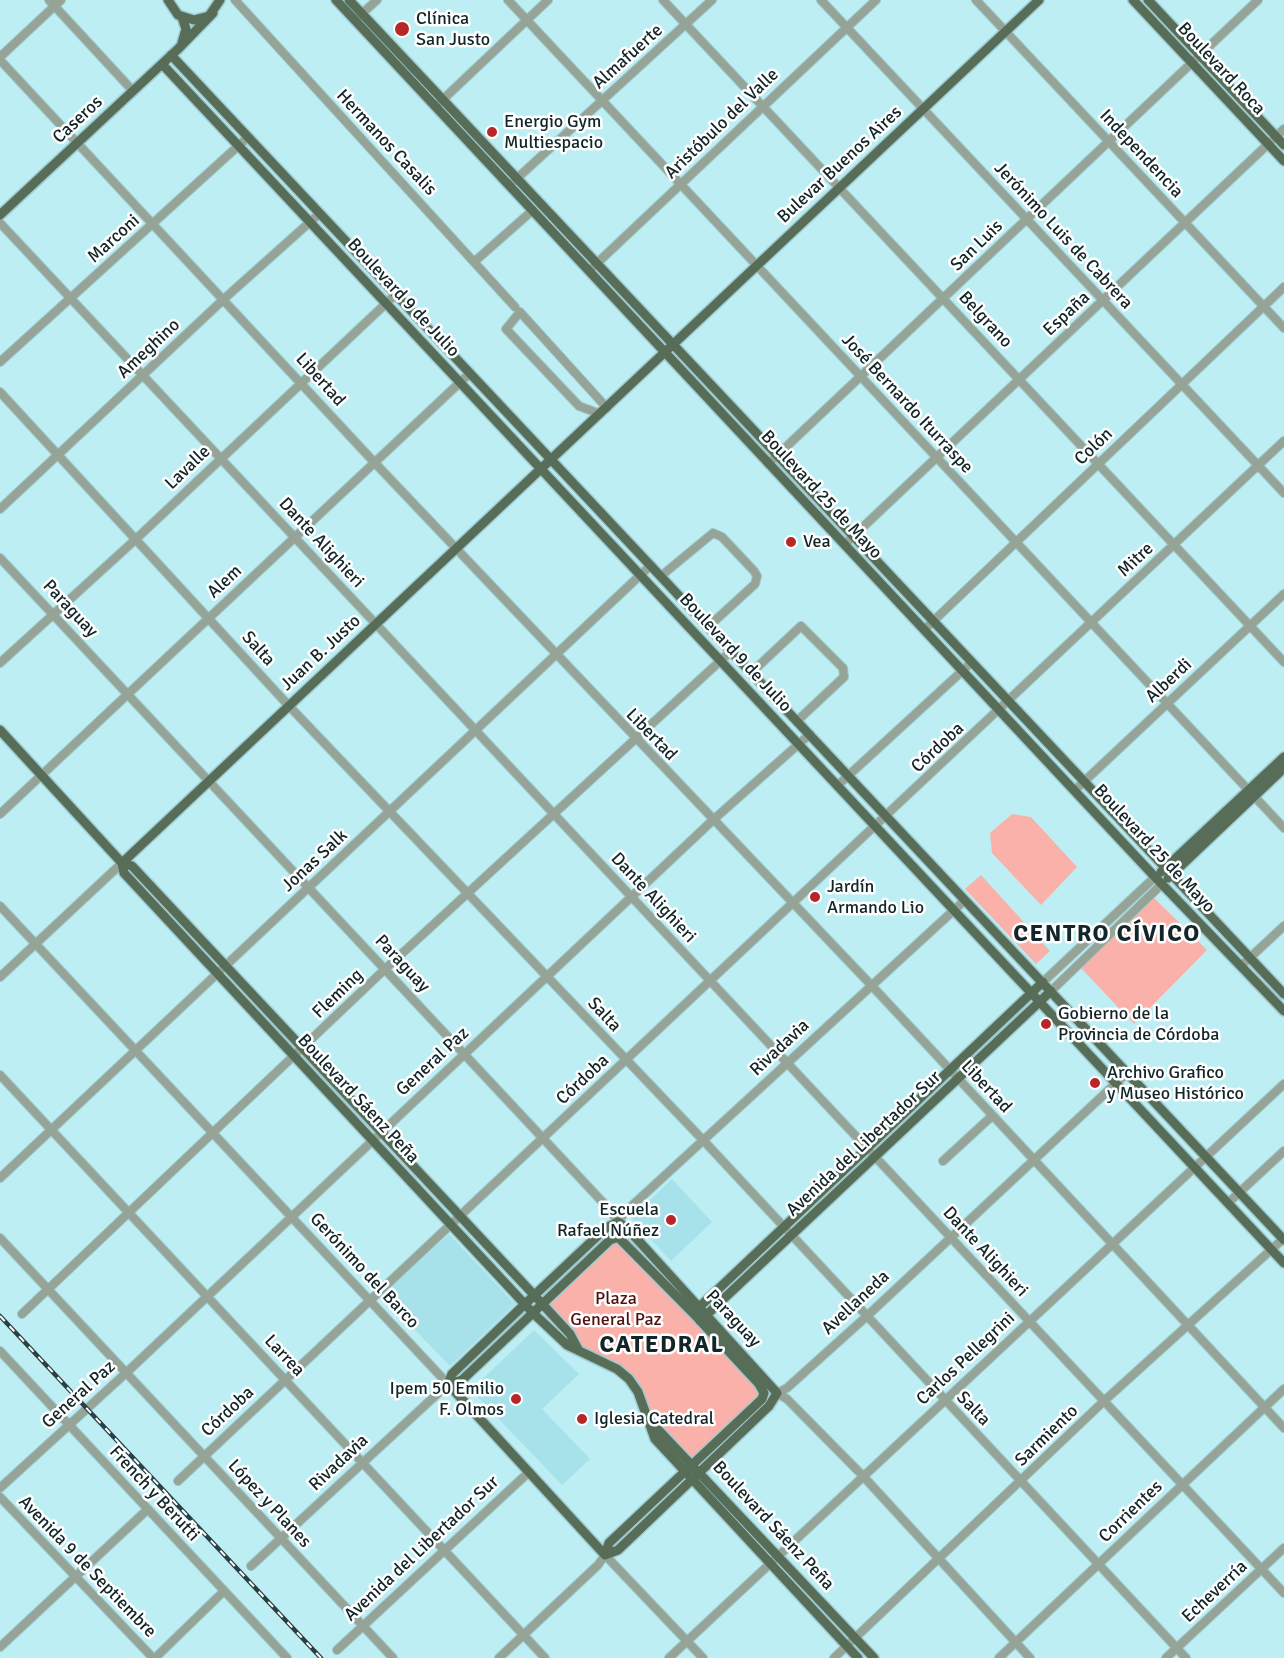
<!DOCTYPE html>
<html>
<head>
<meta charset="utf-8">
<style>
  body { margin:0 }
  canvas { display:block; background:#bdeef4 }
</style>
</head>
<body>
<canvas width="1284" height="1658"></canvas>
<script>
const context = document.querySelector('canvas').getContext('2d');
context.lineJoin = 'round';
function paint(path, color) { context.fillStyle = color; context.fill(path, 'evenodd'); }
const toPath = rows => new Path2D(rows.map(r => 'M' + r).join(''));
function stroke(path, color, width, dash) { context.strokeStyle = color; context.lineWidth = width; context.lineCap = dash ? 'butt' : 'round'; context.setLineDash(dash || []); context.stroke(path); }
function label(font, color, halo, rows, align = 'center') {
  context.font = font + ' Signika,sans-serif'; context.lineWidth = 5; context.setLineDash([]); context.textBaseline = 'middle'; context.strokeStyle = halo; context.fillStyle = color; for (const [text, x, y, turn = 0] of rows) {
    context.save(); context.translate(x, y); context.rotate((+turn || 0) * Math.PI / 180); context.textAlign = isNaN(turn) ? turn : align; if (halo) context.strokeText(text, 0, 0); context.fillText(text, 0, 0); context.restore();
  }
}
paint(toPath([
  [672,1179,712,1222,671,1261,631,1218],
  [449,1234,515,1304,450,1366,382,1296],
  [534,1330,579,1374,542,1409,590,1459,562,1485,471,1390]
]), '#a7e1e9');
paint(toPath([
  [1012,814,1031,817,1077,867,1041,905,992,853,990,833],
  [981,875,1050,951,1036,964,965,889],
  [1153,897,1207,950,1134,1024,1081,968],
  [614,1237,764,1393,692,1463,648,1419,634,1385,578,1349,542,1305]
]), '#f9b1a9');
const minor = toPath([
  [49,0,133,91],
  [235,0,515,307],
  [508,0,1284,828],
  [663,0,1284,662],
  [821,0,1284,493],
  [976,0,1284,328],
  [358,17,377,0],
  [0,57,61,0],
  [0,60,374,462,872,986,1284,1428],
  [436,106,548,0],
  [513,182,712,0],
  [0,223,1284,1593],
  [474,262,533,210],
  [593,267,876,0],
  [0,362,248,137],
  [0,392,289,706,703,1140,1186,1658],
  [600,414,579,406,506,329,520,312,607,408],
  [768,464,1258,0],
  [0,509,225,298,320,213],
  [845,544,1284,129],
  [0,558,610,1210,618,1222,624,1213,965,900],
  [661,576,713,533,722,537,754,571,757,576,755,584,708,627],
  [925,629,1284,287],
  [0,663,136,539,396,294],
  [751,673,801,626,843,668,844,677,797,721],
  [837,786,972,662],
  [1075,790,1284,594],
  [0,814,470,373],
  [0,906,448,1384,251,1566],
  [1241,966,1284,926],
  [0,977,122,863],
  [1043,982,1155,877],
  [1051,991,1162,884],
  [0,1075,545,1658],
  [943,1161,992,1116],
  [0,1178,651,565],
  [1228,1203,1284,1151],
  [0,1238,393,1658],
  [22,1314,384,970,731,651],
  [0,1351,287,1658],
  [777,1393,787,1388,867,1316,1128,1072],
  [777,1393,787,1399,863,1476,1030,1658],
  [178,1481,1284,441],
  [0,1488,126,1373,713,820,810,734],
  [0,1497,153,1658],
  [0,1647,148,1509],
  [337,1650,529,1472],
  [155,1658,224,1591],
  [499,1658,598,1565,605,1555,703,1658],
  [669,1658,1284,1084],
  [834,1658,1104,1401,1283,1239],
  [999,1658,1284,1389],
  [1166,1658,1284,1548]
]);
const major = toPath([
  [168,0,178,15,194,20,209,16,220,0],
  [336,0,1155,877,1284,1011],
  [349,0,1284,994],
  [1133,0,1284,161],
  [1148,0,1284,145],
  [182,17,186,29,182,43],
  [171,55,1284,1240],
  [162,64,1284,1263],
  [0,215,178,49,213,13],
  [0,730,122,863,124,873,533,1313,567,1345,617,1369,629,1379,638,1392,655,1439,858,1658],
  [122,863,1039,0],
  [122,863,132,866,535,1296,570,1334,578,1349],
  [1161,872,1284,757],
  [1168,878,1284,768],
  [618,1222,626,1227,777,1393],
  [618,1237,693,1313,759,1384,764,1393],
  [693,1313,1043,982],
  [700,1321,1051,991],
  [448,1384,452,1374,525,1304,606,1228,618,1222],
  [448,1384,605,1555],
  [448,1384,462,1380,610,1240,618,1237],
  [649,1420,874,1658],
  [605,1555,618,1550,769,1406,777,1393],
  [605,1555,609,1543,762,1399,764,1393]
]);
stroke(minor, '#9ecacf', 10);
stroke(major, '#9ecacf', 12);
stroke(minor, '#96a397', 8);
stroke(major, '#576d58', 9);
const rail = toPath([
  [0,1316,321,1658]
]);
stroke(rail, '#294044', 4.5);
stroke(rail, '#fff', 2, [7]);
for (const [x, y, r, color] of [
  [402,29,8,"#b72727"],
  [492,132,6,"#b72727"],
  [791,542,6,"#b72727"],
  [815,897,6,"#b72727"],
  [1046,1024,6,"#b72727"],
  [1095,1083,6,"#b72727"],
  [671,1220,6,"#b72727"],
  [516,1399,6,"#b72727"],
  [582,1419,6,"#b72727"]
]) { const dot = new Path2D(); dot.arc(x, y, r, 0, 2 * Math.PI); context.fillStyle = color; context.fill(dot); stroke(dot, '#fff', 2); }
label('18px', '#122528', '#fff', [
  ["Clínica",416,19],
  ["San Justo",416,40],
  ["Energio Gym",504,122],
  ["Multiespacio",504,143],
  ["Vea",803,542],
  ["Jardín",827,887],
  ["Armando Lio",827,908],
  ["Gobierno de la",1058,1014],
  ["Provincia de Córdoba",1058,1035],
  ["Archivo Grafico",1107,1073],
  ["y Museo Histórico",1107,1094],
  ["Escuela",659,1210,"right"],
  ["Rafael Núñez",659,1231,"right"],
  ["Ipem 50 Emilio",504,1389,"right"],
  ["F. Olmos",504,1410,"right"],
  ["Iglesia Catedral",594,1419]
], 'left');
label('18px', '#122528', '#fff', [
  ["Almafuerte",628,57,-42],
  ["Boulevard Roca",1221,69,47],
  ["Caseros",78,120,-43],
  ["Aristóbulo del Valle",722,124,-44],
  ["Hermanos Casalis",386,143,47],
  ["Independencia",1141,154,47],
  ["Bulevar Buenos Aires",840,165,-43],
  ["Jerónimo Luis de Cabrera",1063,236,47],
  ["Marconi",114,239,-42],
  ["San Luis",977,246,-44],
  ["Boulevard 9 de Julio",403,298,47],
  ["España",1067,314,-43],
  ["Belgrano",985,320,47],
  ["Ameghino",149,349,-43],
  ["Libertad",320,380,48],
  ["José Bernardo Iturraspe",907,404,47],
  ["Colón",1094,447,-44],
  ["Lavalle",188,468,-44],
  ["Boulevard 25 de Mayo",821,495,47],
  ["Dante Alighieri",321,543,47],
  ["Mitre",1136,560,-43],
  ["Alem",225,582,-43],
  ["Paraguay",70,609,47],
  ["Salta",258,649,48],
  ["Juan B. Justo",321,653,-43],
  ["Boulevard 9 de Julio",735,653,47],
  ["Alberdi",1169,681,-43],
  ["Libertad",651,735,46],
  ["Córdoba",938,748,-43],
  ["Boulevard 25 de Mayo",1154,849,47],
  ["Jonas Salk",315,861,-43],
  ["Dante Alighieri",653,898,47],
  ["Paraguay",402,964,47],
  ["Fleming",338,994,-44],
  ["Salta",604,1015,47],
  ["Rivadavia",780,1048,-43],
  ["General Paz",433,1062,-43],
  ["Córdoba",583,1080,-43],
  ["Libertad",986,1087,47],
  ["Boulevard Sáenz Peña",358,1099,47],
  ["Avenida del Libertador Sur",864,1144,-43],
  ["Dante Alighieri",985,1252,47],
  ["Gerónimo del Barco",364,1271,47],
  ["Avellaneda",856,1303,-43],
  ["Paraguay",733,1319,47],
  ["Larrea",284,1356,47],
  ["Carlos Pellegrini",966,1359,-43],
  ["General Paz",79,1395,-42],
  ["Salta",973,1409,46],
  ["Córdoba",228,1412,-43],
  ["Sarmiento",1047,1436,-44],
  ["Rivadavia",339,1463,-43],
  ["French y Berutti",154,1494,47],
  ["López y Planes",269,1504,47],
  ["Corrientes",1131,1512,-44],
  ["Boulevard Sáenz Peña",773,1526,47],
  ["Avenida del Libertador Sur",422,1549,-43],
  ["Avenida 9 de Septiembre",87,1567,46],
  ["Echeverría",1215,1592,-43]
]);
label('18px', '#51100f', '#fff', [
  ["Plaza",616,1299],
  ["General Paz",616,1320]
]);
context.letterSpacing = '1.5px';
label('bold 24px', '#122528', '#fff', [
  ["CENTRO CÍVICO",1107,935],
  ["CATEDRAL",662,1346]
]);
context.letterSpacing = '0px';
</script>
</body>
</html>
